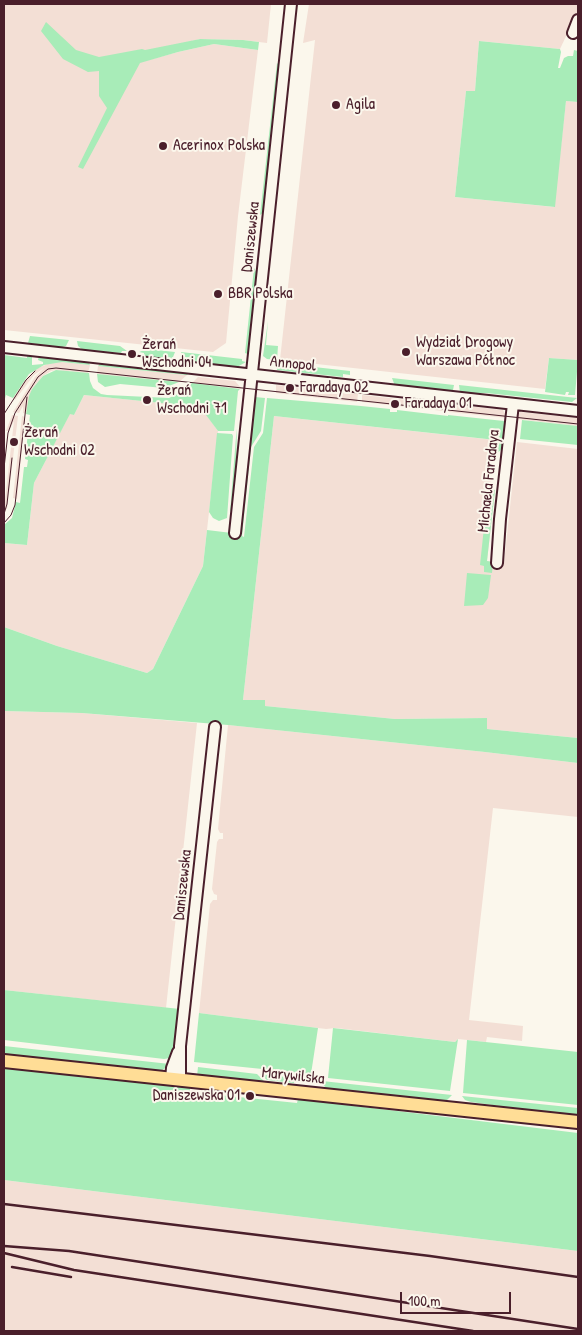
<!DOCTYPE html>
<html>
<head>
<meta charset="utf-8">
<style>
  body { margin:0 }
  #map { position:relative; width:582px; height:1335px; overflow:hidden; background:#fbf7ec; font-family:"Patrick Hand",sans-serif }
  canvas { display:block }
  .frame { position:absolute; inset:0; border:5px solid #4a1f2b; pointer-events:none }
  .scale { position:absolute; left:400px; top:1292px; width:111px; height:22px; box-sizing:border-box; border:2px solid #4a1f2b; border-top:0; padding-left:6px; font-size:15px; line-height:18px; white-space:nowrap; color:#4a1f2b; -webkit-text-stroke:4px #fbf7ec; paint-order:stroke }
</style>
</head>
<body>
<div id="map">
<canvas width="582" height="1335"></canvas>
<div class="frame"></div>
<div class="scale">100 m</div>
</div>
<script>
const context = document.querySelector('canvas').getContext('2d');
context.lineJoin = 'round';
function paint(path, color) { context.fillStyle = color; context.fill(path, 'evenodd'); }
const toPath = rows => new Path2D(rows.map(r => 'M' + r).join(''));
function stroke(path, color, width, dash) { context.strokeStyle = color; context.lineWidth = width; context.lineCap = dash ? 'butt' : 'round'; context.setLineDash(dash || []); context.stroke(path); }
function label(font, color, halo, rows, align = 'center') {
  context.font = font + ' "Patrick Hand",sans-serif'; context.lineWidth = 4; context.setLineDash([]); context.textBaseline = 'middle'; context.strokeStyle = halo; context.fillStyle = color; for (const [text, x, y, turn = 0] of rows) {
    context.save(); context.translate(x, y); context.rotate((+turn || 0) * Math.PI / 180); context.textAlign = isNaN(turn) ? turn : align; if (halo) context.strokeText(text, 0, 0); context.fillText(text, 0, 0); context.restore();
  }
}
paint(toPath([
  [4,4,271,4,267,43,243,40,200,39,188,42,141,62,178,52,214,44,258,50,238,216,226,343,213,352,4,330],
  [309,4,578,4,578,11,560,49,479,41,475,91,466,91,455,197,554,207,566,101,578,102,578,360,549,358,545,389,280,360,315,40,303,43],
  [52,362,62,362,90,365,88,373,56,370,51,371,43,376,32,389,26,414,23,413,23,406,19,413,13,412,35,377,44,368,34,375,15,400,13,398,24,381,36,369],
  [98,366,187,375,179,382,97,374],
  [198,377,235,381,242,389,192,383],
  [276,385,358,394,357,402,276,393],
  [84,395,201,407,218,431,203,566,153,669,147,673,57,646,4,627,4,543,27,545,34,483,70,413,74,415],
  [362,395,444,404,443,411,362,402],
  [450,404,503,410,507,418,449,412],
  [520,412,578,418,578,426,516,419],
  [12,415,18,416,7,509,4,509,14,421,9,431,6,431],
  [22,416,25,417,17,499,13,498],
  [274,416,495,440,490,489,495,490,487,561,497,563,504,563,517,442,578,449,578,738,487,729,487,718,395,719,265,706,265,700,243,700],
  [4,711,82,713,197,723,166,1008,4,990],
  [228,725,485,752,578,763,578,817,493,808,469,1020,523,1026,522,1041,487,1037,486,1042,458,1039,455,1042,336,1028,326,1029,199,1013,210,904,213,900,217,900,217,895,214,894,212,889,217,842,219,839,223,839,223,833,220,833,218,829],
  [4,1180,578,1251,578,1331,4,1331]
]), '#f3dfd5');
paint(toPath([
  [46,22,76,50,99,57,142,49,145,50,200,39,243,40,259,42,258,50,214,44,178,52,140,63,83,169,78,167,107,108,99,96,99,71,88,72,63,59,41,31],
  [479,41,560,49,561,52,558,68,560,68,564,58,568,56,573,56,574,50,578,51,578,102,566,101,555,207,455,197,466,91,475,91],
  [277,63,280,66,264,212,260,215],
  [254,268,258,275,250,355,245,353],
  [268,321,266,345,278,346,277,360,267,359,263,356],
  [30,336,69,340,66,346,62,347,28,343],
  [77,341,120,346,127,351,122,351,121,353,83,350,78,346],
  [147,349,175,352,173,357,170,359,144,356,144,353,139,352],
  [181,352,242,359,242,361,246,362,237,367,188,361,184,359],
  [4,355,27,358,27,355,32,356,32,365,43,364,43,362,38,360,39,356,88,362,90,365,62,362,44,365,29,374,13,398,6,395,4,402],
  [549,358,578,360,575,395,568,395,569,392,566,392,565,395,545,392],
  [278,363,350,371,350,375,343,374,343,377,277,370],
  [100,364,189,373,187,375,98,366],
  [56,370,89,373,90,381,93,388,101,394,107,395,169,398,184,391,192,383,240,389,238,391,234,431,218,431,200,407,84,395,74,415,70,414,34,483,27,545,4,543,4,525,12,518,16,502,20,503,24,467,27,467,28,460,25,459,30,415,26,414,29,396,32,389,43,376],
  [97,374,179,382,164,388,120,384,105,387,98,382],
  [392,378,454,385,453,390,452,393,395,386],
  [459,385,577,398,572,402,486,393,460,393],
  [241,394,237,428,236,466,233,506,230,512,236,437],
  [255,397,265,398,261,431,251,447,242,536,244,537,254,447,263,433,267,398,361,406,390,409,390,412,397,412,397,410,448,416,448,415,504,421,507,423,504,444,500,451,495,453,496,440,274,416,243,700,265,700,265,706,395,719,487,718,487,729,578,738,578,763,485,752,228,725,82,713,4,711,4,627,57,646,147,673,153,669,203,566,207,530,240,534],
  [522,420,578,426,578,445,520,439],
  [217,433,232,434,233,436,227,518,219,521,213,518,209,512],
  [488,489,495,490,487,561,493,562,492,573,484,572,484,566,480,565],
  [467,573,491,575,488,598,483,605,464,606],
  [4,990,180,1009,174,1053,170,1058,164,1059,4,1040],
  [199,1013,318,1028,311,1074,194,1062],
  [333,1028,455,1042,458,1039,450,1091,328,1078],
  [467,1040,578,1052,578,1105,463,1093],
  [4,1046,170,1064,160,1072,4,1055],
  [4,1067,190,1088,190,1092,297,1103,298,1099,578,1133,578,1251,4,1180],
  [198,1067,257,1074,266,1083,197,1076],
  [260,1074,295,1078,294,1083,267,1080],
  [322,1081,452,1095,447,1100,440,1102,329,1090,324,1086],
  [462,1096,578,1108,578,1117,471,1102,465,1100]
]), '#a8ecb8');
const minor = toPath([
  [573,33,578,20],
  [4,347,578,411],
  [235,533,291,4],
  [497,563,500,519,513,404],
  [171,1079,172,1068,178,1052],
  [180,1080,180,1046,215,727]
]);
const major = toPath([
  [4,1061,578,1122]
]);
stroke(minor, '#4a1f2b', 14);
stroke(major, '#4a1f2b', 16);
stroke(minor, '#fbf7ec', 10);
stroke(major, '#ffdd96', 12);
stroke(toPath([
  [4,414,26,380,35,371],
  [4,468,8,433,15,413,38,377,48,369,56,368,578,424],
  [4,514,7,504,12,458],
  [4,523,11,515,15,505,27,397]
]), '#4a1f2b', 1);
stroke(toPath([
  [4,1204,430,1256,578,1277],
  [4,1246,69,1251,578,1329],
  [4,1253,74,1270,473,1331],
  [12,1267,71,1277]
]), '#4a1f2b', 2.5);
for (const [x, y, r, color] of [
  [336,105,5,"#4a1f2b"],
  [163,146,5,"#4a1f2b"],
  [218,294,5,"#4a1f2b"],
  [406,352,5,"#4a1f2b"],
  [132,354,5,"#4a1f2b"],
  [290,388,5,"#4a1f2b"],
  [147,400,5,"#4a1f2b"],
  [395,404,5,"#4a1f2b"],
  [14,442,5,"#4a1f2b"],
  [250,1096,5,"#4a1f2b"]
]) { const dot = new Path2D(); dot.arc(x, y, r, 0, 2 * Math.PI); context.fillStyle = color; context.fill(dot); stroke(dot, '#fbf7ec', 2); }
label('16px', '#4a1f2b', '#fbf7ec', [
  ["Agila",346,105],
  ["Acerinox Polska",173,146],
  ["BBR Polska",228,294],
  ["Wydział Drogowy",416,343],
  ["Warszawa Północ",416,361],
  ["Żerań",142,345],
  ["Wschodni 04",142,363],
  ["Faradaya 02",300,388],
  ["Żerań",157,391],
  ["Wschodni 71",157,409],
  ["Faradaya 01",405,404],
  ["Żerań",24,433],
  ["Wschodni 02",24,451],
  ["Daniszewska 01",240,1096,"right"]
], 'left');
label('16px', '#4a1f2b', '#fbf7ec', [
  ["Daniszewska",251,237,-84],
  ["Annopol",293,364,6],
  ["Michaela Faradaya",489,481,-84],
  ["Daniszewska",183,885,-84],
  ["Marywilska",293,1076,6]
]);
</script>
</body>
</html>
